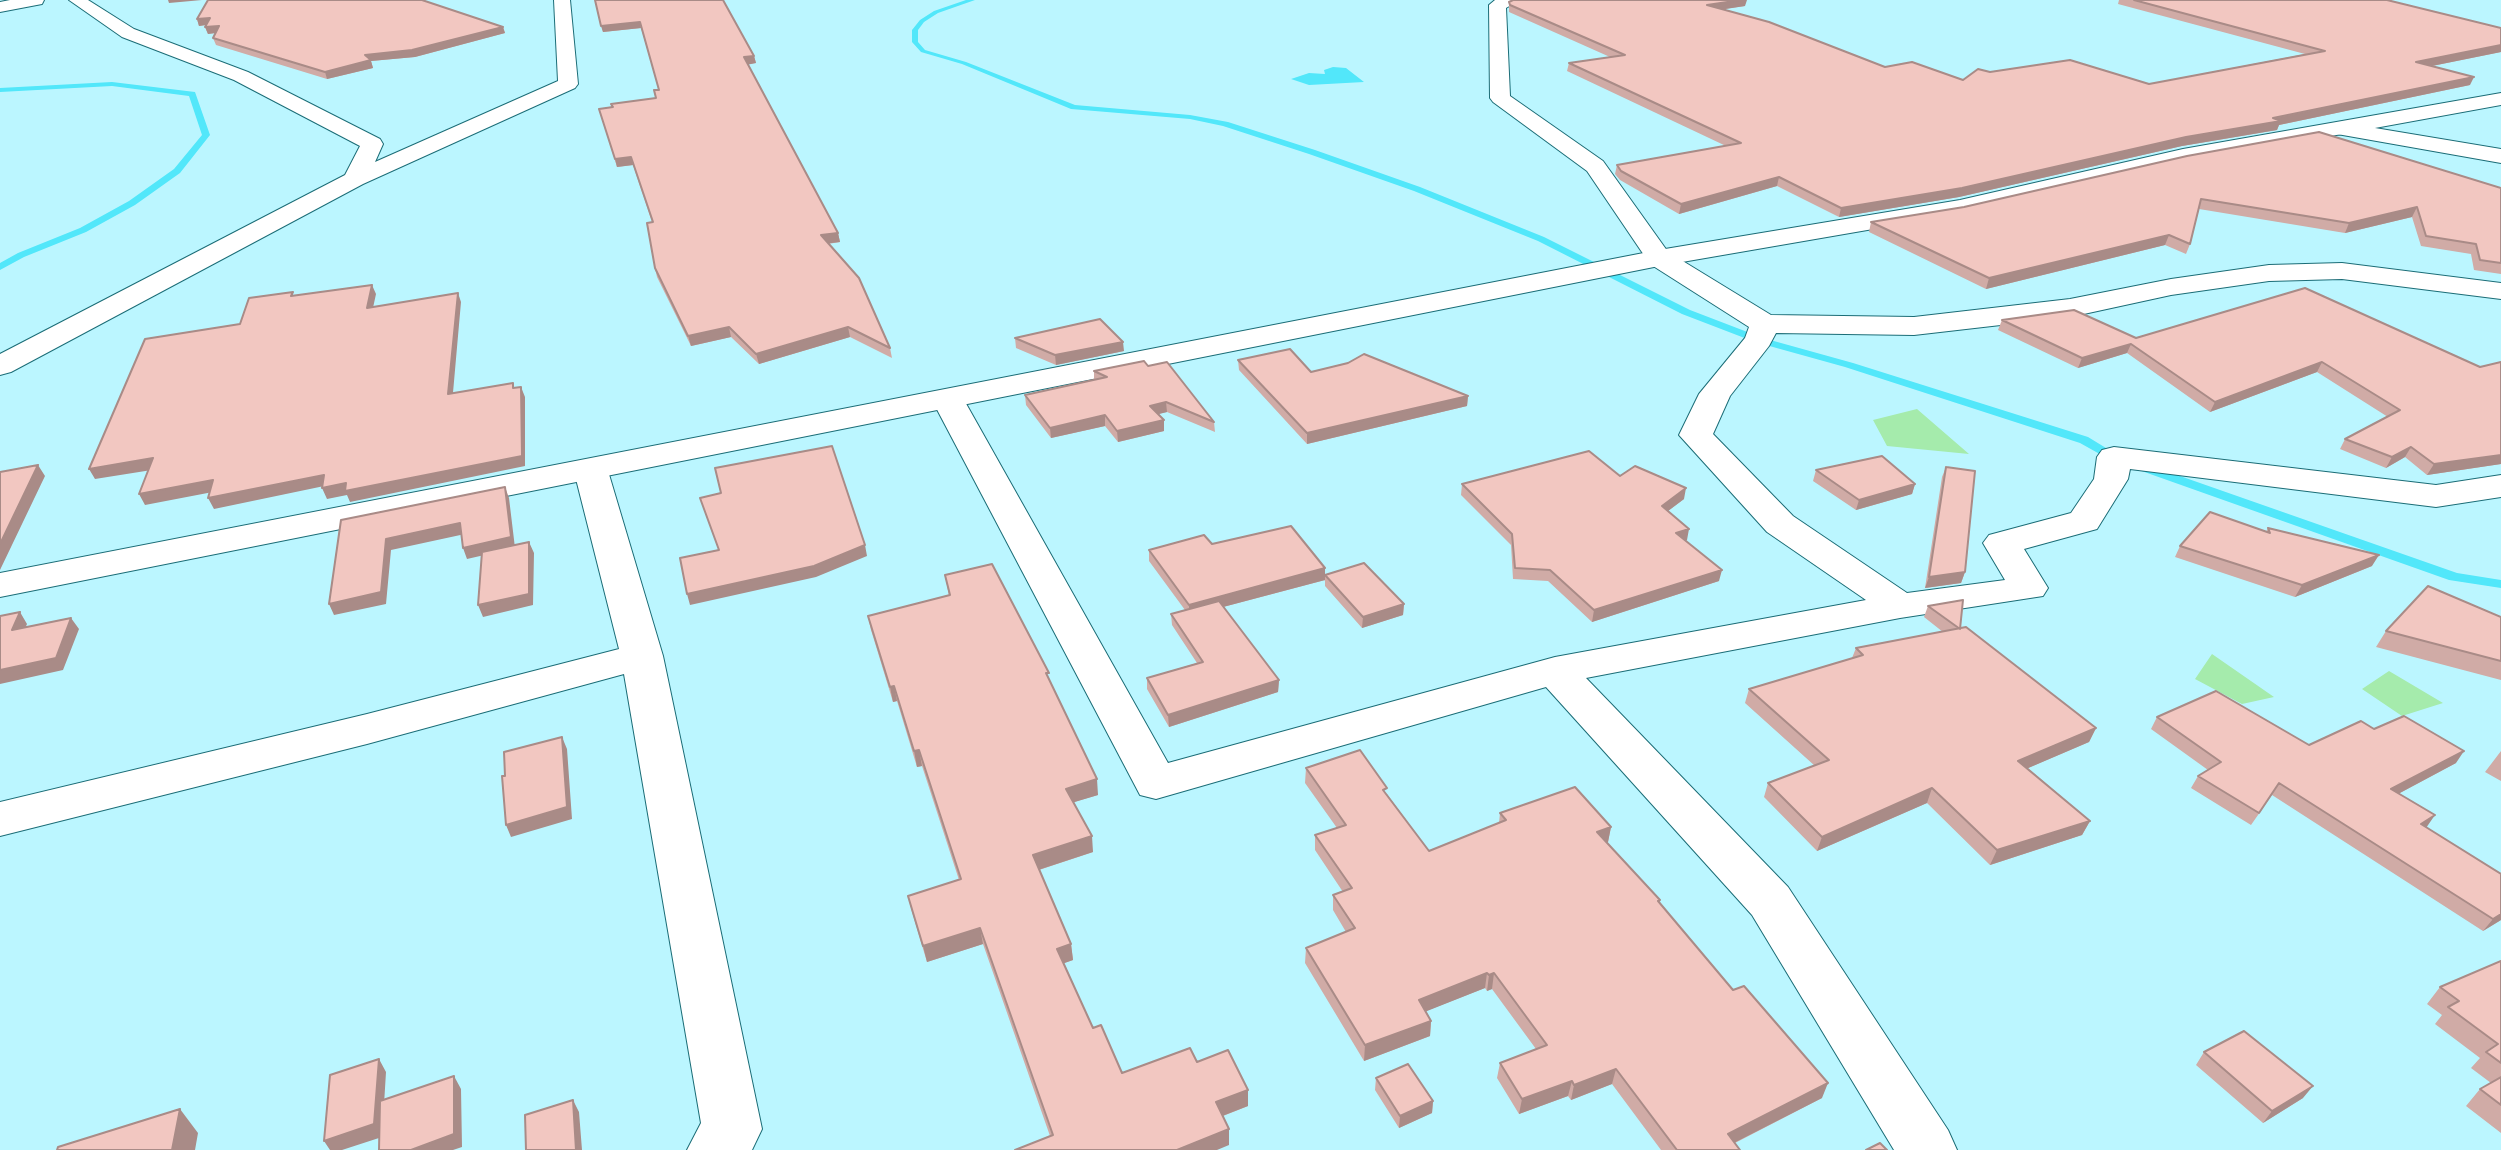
<!DOCTYPE html>
<html>
<head>
<meta charset="utf-8">
<style>
  body { margin:0 }
  canvas { display:block; background:#bbf6ff }
</style>
</head>
<body>
<canvas width="2501" height="1150"></canvas>
<script>
const context = document.querySelector('canvas').getContext('2d');
context.lineJoin = 'round';
function paint(path, color) { context.fillStyle = color; context.fill(path, 'evenodd'); }
const toPath = rows => new Path2D(rows.map(r => 'M' + r).join(''));
function stroke(path, color, width, dash) { context.strokeStyle = color; context.lineWidth = width; context.lineCap = dash ? 'butt' : 'round'; context.setLineDash(dash || []); context.stroke(path); }
paint(toPath([
  [1917,409,1969,454,1887,446,1873,420],
  [2212,654,2274,697,2242,704,2195,679],
  [2389,671,2443,703,2402,716,2362,689]
]), '#a5ebac');
paint(toPath([
  [1333,67,1346,68,1364,82,1309,85,1291,79,1309,73,1325,74,1324,70]
]), '#52e7fa');
paint(toPath([
  [966,0,975,0,938,13,924,22,918,30,918,42,925,50,966,62,1075,105,1190,115,1228,122,1315,150,1420,187,1544,237,1690,310,1763,338,1853,363,2088,437,2124,459,2118,463,2114,462,2080,443,1845,367,1755,342,1682,314,1538,241,1414,191,1309,154,1223,126,1190,119,1071,109,962,64,921,52,912,42,912,30,920,20,934,11,966,0],
  [112,82,195,92,210,135,180,173,135,205,86,232,24,257,0,270,0,263,18,253,80,228,129,201,174,169,202,135,189,96,112,86,0,92,0,88,112,82],
  [2140,462,2457,573,2501,580,2501,588,2449,580,2136,469,2134,466,2136,463,2140,462]
]), '#52e7fa');
const minor = toPath([
  [10,0,44,0,42,4,0,12,0,2,10,0],
  [69,0,88,0,134,29,248,72,380,139,383,144,375,162,558,81,554,0,570,0,578,84,575,88,363,184,11,372,0,375,0,354,345,175,360,146,234,80,122,37,69,0],
  [1495,0,1520,0,1506,8,1510,96,1603,161,1668,252,1771,315,1914,317,2070,299,2171,279,2269,265,2342,263,2501,283,2501,299,2342,279,2269,281,2171,295,2070,317,1914,335,1776,333,1769,346,1730,396,1713,434,1793,516,1907,593,2005,580,1983,543,1989,535,2071,513,2094,479,2097,457,2102,450,2114,447,2436,485,2501,475,2501,497,2436,507,2130,469,2128,479,2097,529,2024,549,2048,588,2043,596,1900,618,1586,678,1788,887,1948,1130,1957,1150,1894,1150,1752,915,1546,687,1156,799,1140,795,932,400,937,393,948,390,959,393,964,400,1168,763,1555,657,1866,600,1767,532,1679,435,1699,394,1745,338,1749,327,1650,264,1587,171,1493,102,1490,98,1489,5,1495,0],
  [2345,123,2501,149,2501,163,2337,134,2334,129,2337,124,2345,123],
  [591,461,603,464,608,471,663,656,762,1129,752,1150,687,1150,701,1123,624,674,367,744,0,836,0,802,367,714,619,649,574,471,579,464,591,461]
]);
const tertiary = toPath([
  [2501,93,2501,105,2183,163,1960,214,1659,266,0,597,0,573,1659,250,1960,200,2183,149,2501,93]
]);
stroke(minor, '#1b6d77', 2);
stroke(tertiary, '#1b6d77', 2);
paint(minor, '#fff');
paint(tertiary, '#fff');
paint(toPath([
  [595,0,754,56,756,63,748,64,838,233,840,242,828,244,890,348,892,358,850,337,759,364,731,337,691,346,657,277,655,268,652,222,633,165,617,167,599,109,656,98,659,90,641,28,603,32],
  [2119,0,2387,0,2501,52,2432,66,2470,85,2279,125,2277,130,2182,146,1959,197,1839,217,1777,186,1679,214,1620,180,1615,174,1617,165,1726,146,1567,71,1569,63,1610,57,1509,12,1509,2,1745,6,1724,9,1885,67,1963,80,1990,72,2149,84,2305,54,2118,4],
  [197,19,503,27,505,33,415,57,371,61,373,68,327,79,216,45,213,38,216,33,208,34,205,27,206,25,199,26],
  [2501,188,2501,274,2474,270,2471,254,2421,246,2412,217,2345,233,2199,209,2190,244,2186,254,2165,245,1986,289,1869,232,1871,222,1964,207],
  [2002,320,2136,338,2480,367,2501,362,2501,464,2427,475,2405,457,2386,468,2340,449,2345,439,2388,417,2317,372,2210,412,2127,353,2078,368,1998,330],
  [1015,338,1124,351,1056,365,1016,348],
  [1238,360,1468,396,1467,406,1307,444,1239,370],
  [1148,366,1214,422,1215,432,1167,412,1158,414,1164,420,1164,431,1118,442,1105,426,1051,438,1026,405,1025,395,1094,380,1094,371],
  [1946,467,1965,572,1961,583,1925,588,1942,477],
  [1816,470,1915,484,1912,494,1856,510,1813,481],
  [1620,476,1684,499,1668,511,1687,540,1685,541,1719,581,1592,622,1548,581,1513,579,1511,545,1461,495,1462,484],
  [2268,528,2372,566,2295,597,2175,557,2180,546,2266,532],
  [1212,544,1325,568,1325,580,1223,607,1279,680,1278,692,1169,727,1147,689,1147,678,1197,663,1172,625,1171,614,1185,610,1149,561,1149,550],
  [945,575,1049,680,1098,795,1074,802,1093,852,1039,870,1071,944,1073,960,1064,963,1093,1028,1122,1073,1197,1062,1248,1090,1248,1106,1223,1116,1229,1129,1229,1145,1050,1136,983,944,927,962,912,912,908,896,959,880,922,766,917,767,897,701,893,702,871,630,868,616,949,596],
  [1325,575,1404,604,1403,615,1362,628,1325,586],
  [1928,606,2096,728,2089,742,2028,768,2090,821,2082,835,1990,865,1927,803,1817,851,1764,797,1768,783,1815,766,1745,703,1749,689,1852,658,1856,648,1943,632,1924,617],
  [2501,617,2501,680,2376,647,2386,631],
  [2157,717,2309,745,2374,729,2456,763,2398,794,2501,920,2483,931,2272,795,2251,825,2191,788,2198,776,2208,770,2151,729],
  [2501,751,2501,781,2485,772],
  [1306,768,1387,794,1429,851,1499,823,1500,813,1611,827,1608,842,1606,842,1660,900,1659,904,1822,1098,1735,1143,1740,1150,1661,1150,1612,1084,1571,1100,1568,1096,1519,1114,1497,1078,1500,1063,1536,1049,1492,989,1487,991,1485,988,1426,1011,1431,1021,1430,1036,1364,1061,1305,963,1306,948,1346,932,1333,910,1333,895,1343,892,1315,850,1315,835,1337,828,1305,783],
  [2501,961,2501,1133,2466,1106,2480,1089,2491,1083,2471,1068,2480,1058,2435,1024,2442,1015,2427,1004,2440,987],
  [2204,1052,2303,1098,2263,1123,2196,1065],
  [1376,1078,1433,1101,1432,1113,1399,1128,1375,1090]
]), '#d0aba6');
paint(toPath([
  [168,0,202,0,169,3],
  [1741,0,1747,0,1745,6,1706,12,1707,5],
  [210,18,212,24,199,26,197,19],
  [640,22,641,28,603,32,601,26],
  [219,26,222,32,208,34,205,27],
  [503,27,505,33,415,57,371,61,373,68,327,79,325,72,365,55],
  [2501,45,2501,52,2412,70,2416,62],
  [754,56,756,63,746,65,744,57],
  [2474,77,2470,85,2279,125,2277,130,2182,146,1959,197,1839,217,1841,208],
  [631,157,633,165,617,167,615,159],
  [1779,177,1777,186,1679,214,1681,204],
  [2417,207,2412,217,2345,233,2349,223],
  [838,233,840,242,823,244,821,235],
  [2169,235,2165,245,1986,289,1989,278],
  [372,285,376,294,371,317,367,308],
  [458,293,461,302,452,404,448,394],
  [729,327,731,337,691,346,688,336],
  [848,327,850,337,759,364,756,354],
  [1123,342,1124,351,1056,365,1055,355],
  [2131,344,2127,353,2078,368,2082,358],
  [2322,362,2317,372,2210,412,2215,402],
  [521,387,525,397,525,466,350,502,347,495,327,499,322,488],
  [1468,396,1467,406,1307,444,1307,433],
  [1166,402,1167,412,1151,416,1150,406],
  [1105,415,1105,426,1051,438,1050,428],
  [1164,420,1164,431,1118,442,1117,431],
  [2411,447,2405,457,2386,468,2392,457],
  [2501,455,2501,464,2427,475,2434,464],
  [153,458,158,469,95,479,89,469],
  [38,465,45,476,0,570,0,544],
  [324,475,329,485,214,509,208,498],
  [213,480,218,491,145,505,139,494],
  [1915,484,1912,494,1856,510,1859,500],
  [505,487,509,498,515,548,467,559,463,548],
  [1686,488,1684,499,1660,517,1662,506],
  [460,523,465,534,391,550,386,604,334,615,329,604,386,539],
  [1689,529,1687,540,1673,544,1676,533],
  [529,542,534,553,533,605,483,617,478,605],
  [865,545,867,556,816,577,690,605,687,594],
  [2379,555,2372,566,2295,597,2302,585],
  [1325,568,1325,580,1189,616,1189,605],
  [1722,570,1719,581,1592,622,1594,610],
  [1965,572,1961,583,1925,588,1929,577],
  [1404,604,1403,615,1362,628,1363,617],
  [20,612,27,624,19,642,12,630],
  [71,618,79,629,63,670,0,684,0,670],
  [1279,680,1278,692,1169,727,1168,715],
  [894,686,897,701,893,702,890,687],
  [2096,728,2089,742,2012,775,2018,761],
  [562,737,567,749,572,819,511,837,506,825],
  [919,750,922,766,917,767,914,751],
  [2464,751,2456,763,2383,802,2391,789],
  [1097,779,1098,795,1068,804,1066,789],
  [1932,788,1927,803,1817,851,1822,837],
  [2435,815,2426,828,2421,824],
  [2090,821,2082,835,1990,865,1997,850],
  [1611,827,1608,842,1594,847,1597,832],
  [1092,836,1093,852,1035,871,1033,855],
  [2501,914,2501,920,2483,931,2493,919],
  [980,928,983,944,927,962,923,946],
  [1071,944,1073,960,1059,965,1057,949],
  [1487,973,1485,988,1417,1015,1419,1000],
  [1494,973,1492,989,1487,991,1489,975],
  [1431,1021,1430,1036,1364,1061,1365,1045],
  [379,1059,386,1072,382,1137,342,1150,330,1150,324,1141],
  [1616,1069,1612,1084,1571,1100,1574,1085],
  [454,1076,461,1089,462,1147,453,1150,411,1150],
  [1572,1081,1568,1096,1519,1114,1522,1099],
  [1828,1083,1822,1098,1722,1149,1728,1134],
  [2313,1086,2303,1098,2263,1123,2272,1111],
  [1248,1090,1248,1106,1217,1118,1216,1102],
  [573,1100,579,1112,582,1150,576,1150],
  [1433,1101,1432,1113,1399,1128,1400,1116],
  [180,1109,198,1133,195,1150,172,1150],
  [1229,1129,1229,1145,1217,1150,1177,1150]
]), '#a98b87');
const building = toPath([
  [208,0,422,0,503,27,412,50,365,55,371,60,325,72,213,38,219,26,205,27,210,18,197,19,208,0],
  [595,0,723,0,754,56,744,57,838,233,821,235,859,278,890,348,848,327,756,354,729,327,688,336,655,268,647,223,653,222,631,157,615,159,599,109,613,107,611,104,656,98,654,90,659,90,640,22,601,26,595,0],
  [1513,0,1741,0,1707,5,1769,22,1885,67,1912,62,1963,80,1978,69,1990,72,2070,60,2149,84,2325,51,2134,0,2387,0,2501,28,2501,45,2416,62,2474,77,2273,118,2281,121,2186,137,1962,188,1841,208,1779,177,1681,204,1621,171,1617,165,1741,143,1569,63,1625,55,1510,5,1509,2,1513,0],
  [2319,132,2501,188,2501,263,2480,260,2476,244,2426,236,2417,207,2349,223,2201,199,2190,244,2169,235,1989,278,1871,222,1964,207,2187,156,2319,132],
  [372,285,367,308,458,293,448,394,513,383,513,388,521,387,522,456,345,491,346,483,322,488,324,475,208,498,213,480,139,494,153,458,89,469,145,339,240,324,249,298,293,292,291,296,372,285],
  [2305,288,2480,367,2501,362,2501,455,2434,464,2411,447,2392,457,2345,439,2400,410,2322,362,2215,402,2131,344,2082,358,2002,320,2074,310,2136,338,2305,288],
  [1100,319,1123,342,1055,355,1015,338,1100,319],
  [1290,349,1311,372,1348,363,1364,354,1468,396,1307,433,1238,360,1290,349],
  [1144,361,1148,366,1167,362,1214,422,1166,402,1150,406,1164,420,1117,431,1105,415,1050,428,1025,395,1107,377,1094,371,1144,361],
  [832,446,865,545,814,566,687,594,680,558,719,550,700,498,721,493,715,468,832,446],
  [1589,451,1620,476,1635,466,1686,488,1662,506,1689,529,1676,533,1722,570,1594,610,1550,570,1515,568,1512,534,1462,484,1589,451],
  [1882,456,1915,484,1859,500,1816,470,1882,456],
  [38,465,0,544,0,472,38,465],
  [1946,467,1975,471,1965,572,1929,577,1946,467],
  [505,487,511,537,463,548,460,523,386,539,381,592,329,604,341,520,505,487],
  [2210,512,2270,533,2268,528,2379,555,2302,585,2180,546,2210,512],
  [1291,526,1325,568,1189,605,1149,550,1204,535,1212,544,1291,526],
  [529,542,529,594,478,605,482,552,529,542],
  [1364,563,1404,604,1363,617,1325,575,1364,563],
  [992,564,1049,673,1046,673,1097,779,1066,789,1092,836,1033,855,1071,944,1057,949,1093,1028,1101,1025,1122,1073,1190,1048,1197,1062,1228,1050,1248,1090,1216,1102,1229,1129,1177,1150,1015,1150,1053,1135,980,928,923,946,908,896,961,879,919,750,914,751,894,686,890,687,868,616,950,595,945,575,992,564],
  [2428,586,2501,617,2501,661,2386,631,2428,586],
  [1963,600,1960,629,1928,606,1963,600],
  [1219,601,1279,680,1168,715,1147,678,1203,662,1171,614,1219,601],
  [20,612,12,630,71,618,56,658,0,670,0,616,20,612],
  [1966,627,2096,728,2018,761,2090,821,1997,850,1932,788,1822,837,1768,783,1829,760,1749,689,1863,655,1856,648,1966,627],
  [2216,691,2309,745,2361,721,2374,729,2404,716,2464,751,2391,789,2435,815,2421,824,2501,874,2501,914,2493,919,2279,783,2259,813,2198,776,2221,762,2157,717,2216,691],
  [562,737,567,807,506,825,502,776,505,776,504,752,562,737],
  [1360,750,1387,788,1383,790,1429,851,1506,820,1500,813,1575,787,1611,827,1597,832,1660,900,1658,901,1733,990,1744,986,1828,1083,1728,1134,1740,1150,1677,1150,1616,1069,1574,1085,1572,1081,1522,1099,1500,1063,1547,1045,1494,973,1489,975,1487,973,1419,1000,1431,1021,1365,1045,1306,948,1355,928,1333,895,1352,888,1315,835,1346,825,1306,768,1360,750],
  [2501,961,2501,1063,2486,1052,2498,1044,2448,1007,2459,1001,2440,987,2501,961],
  [2244,1031,2313,1086,2272,1111,2204,1052,2244,1031],
  [379,1059,374,1124,324,1141,330,1075,379,1059],
  [1408,1064,1433,1101,1400,1116,1376,1078,1408,1064],
  [454,1076,454,1134,411,1150,379,1150,380,1101,454,1076],
  [2501,1077,2501,1105,2480,1089,2501,1077],
  [573,1100,576,1150,526,1150,525,1115,573,1100],
  [180,1109,172,1150,57,1150,58,1147,180,1109],
  [1880,1143,1887,1150,1866,1150,1880,1143]
]);
paint(building, '#f2c7c1');
stroke(building, '#a98b87', 2);
</script>
</body>
</html>
